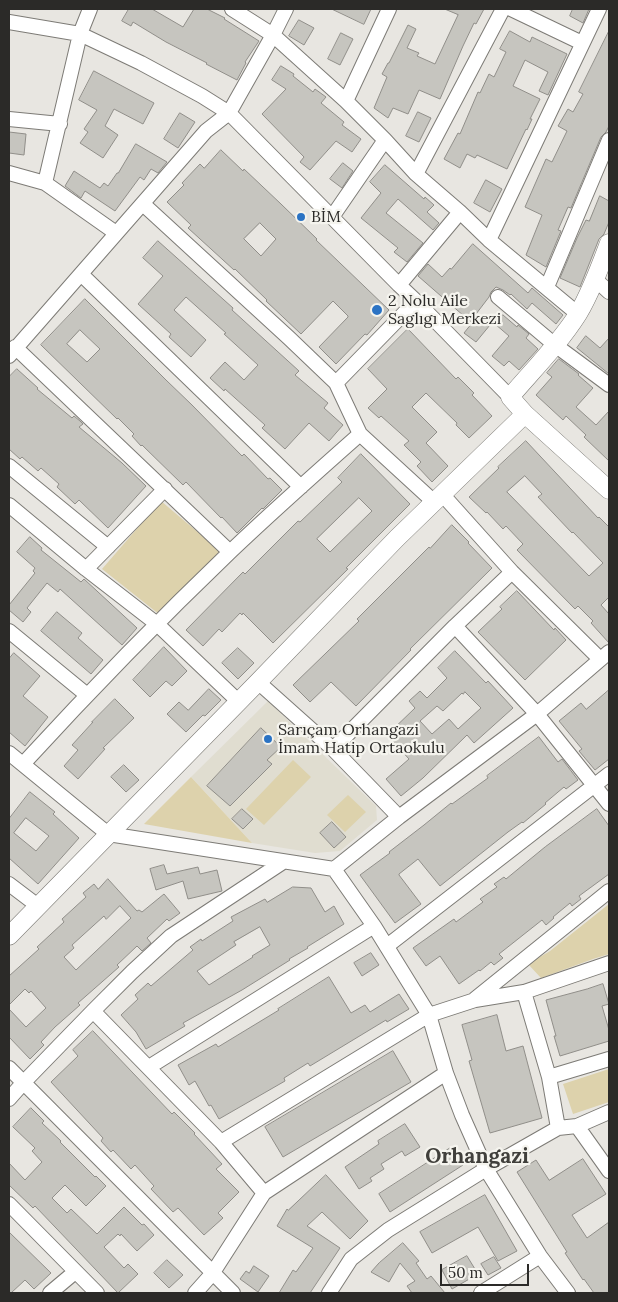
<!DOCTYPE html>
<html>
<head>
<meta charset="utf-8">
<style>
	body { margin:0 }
	#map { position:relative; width:618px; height:1302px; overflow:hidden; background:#e8e6e1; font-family:Lora,serif }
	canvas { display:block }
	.frame { position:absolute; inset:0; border:10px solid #2b2a28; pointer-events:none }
	.scale { position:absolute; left:440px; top:1264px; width:89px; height:22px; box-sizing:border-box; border:2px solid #2b2a28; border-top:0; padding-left:6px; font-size:15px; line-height:18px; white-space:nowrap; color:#2b2a28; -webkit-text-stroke:4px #f5f4ee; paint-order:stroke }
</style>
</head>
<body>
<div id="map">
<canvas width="618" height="1302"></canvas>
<div class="frame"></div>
<div class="scale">50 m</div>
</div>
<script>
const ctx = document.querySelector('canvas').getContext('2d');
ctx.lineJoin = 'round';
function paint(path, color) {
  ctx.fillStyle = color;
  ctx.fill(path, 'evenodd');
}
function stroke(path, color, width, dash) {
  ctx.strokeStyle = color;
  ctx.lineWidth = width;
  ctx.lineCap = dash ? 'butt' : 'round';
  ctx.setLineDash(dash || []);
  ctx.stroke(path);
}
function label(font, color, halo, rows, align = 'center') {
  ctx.font = font + ' Lora,serif';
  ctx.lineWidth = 4.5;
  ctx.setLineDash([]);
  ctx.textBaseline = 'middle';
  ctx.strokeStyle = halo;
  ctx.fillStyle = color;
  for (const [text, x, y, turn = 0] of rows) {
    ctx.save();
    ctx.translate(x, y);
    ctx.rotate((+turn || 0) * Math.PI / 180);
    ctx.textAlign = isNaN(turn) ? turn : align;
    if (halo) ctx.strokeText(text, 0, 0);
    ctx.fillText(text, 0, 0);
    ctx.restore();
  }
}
const built = new Path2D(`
	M268,701L376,806L377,820L340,851L315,853L252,843L191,777Z`);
const green = new Path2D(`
	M161,501L220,551L160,615L102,569Z
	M293,760L311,777L264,825L246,809Z
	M191,777L252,843L144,824Z
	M348,795L366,812L345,832L327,815Z
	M609,904V954L593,959L541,978L528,964L550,951Z
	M609,1069V1102L573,1114L563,1084Z`);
const building = new Path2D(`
	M129,9H152L183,27L194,9H207L225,18L224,19L259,41L245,62L246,63L237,80L206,64L207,63L166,42L133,22L131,26L122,21Z
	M332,9H371L364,24Z
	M445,9H484L476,24L474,23L463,46L440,99L419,90L408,114L393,108L388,118L374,108L387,77L382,74L388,63H389L408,25L416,29L407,48L419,53L417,56L435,64L458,15Z
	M573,9H589L583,23L570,16Z
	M299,20L314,28L304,45L289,36Z
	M510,31L530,42L532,37L567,54L548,95L539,91L548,72L525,60L513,86L540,99L530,119H532L527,130L526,129L507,169L477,155L475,158L467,154L460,168L444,159L458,133L460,134L478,92L480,93L489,74L494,77L506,52L500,49Z
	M609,31V126L606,132L601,137L571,208L568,207L558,230L561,231L546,267L526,255L542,215L525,207L546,159L552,162L567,131L558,126L568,109L573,112L583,94L579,92Z
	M341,33L353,39L340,65L328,59Z
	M281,66L294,74L293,76L313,92L315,89L326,97L321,103L344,122L342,125L361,139L352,152L336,141L310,170L300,162L304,157L262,114L286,89L272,80Z
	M94,71L154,103L143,124L114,109L105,126L118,135L103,158L80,143L88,132L84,129L97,110L79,100Z
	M418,112L431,118L419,142L406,136Z
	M180,113L195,122L178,148L164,139Z
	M9,132L26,134L24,155L9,153Z
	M136,144L167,162L158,173L151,169L144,180L140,177L115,211L85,191L81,198L65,186L74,171L100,188L104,183L108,186L117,173H118Z
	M221,150L243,171L244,169L281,204L317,239L316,240L389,310L367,335L365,334L336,364L319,347L348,317V316L333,301L301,334L266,301L267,300L235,269L234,270L188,228L191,225L167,202L184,185L182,183L200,164L204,168ZM260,223L276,239L261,256L244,239Z
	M343,163L353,171L342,188L330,179Z
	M385,165L424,199L425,197L434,205L427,212L439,223L433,230L398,199L386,213L423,243L407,262L394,252L398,248L361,218L381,193L370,182Z
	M486,180L502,189L490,212L474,203Z
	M600,196L609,201V222L604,234L599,239L580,287L560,278L577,238L586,220L589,221Z
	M158,241L233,308L232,310L299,371L295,375L328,403L324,408L343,425L329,441L309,423L285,449L262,428L265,425L225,389L224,391L210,378L225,362L244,380L258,365L224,334L226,333L186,297L174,310L206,340L191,357L169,337L171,334L138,304L163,276L143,258Z
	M473,244L528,293L532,288L563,315L556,324L532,303L527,309L511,294L510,295L503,290L496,287L491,292L489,297L476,314L490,325L476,342L464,333L472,323L418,276L428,264L442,277L450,268L451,269Z
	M85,299L166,380L192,405L242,456L244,454L268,479L270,478L282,490L263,509L262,508L237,533L222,517L221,518L186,482L183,485L142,445L141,446L132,436L134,434L118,418L117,419L41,345ZM80,330L100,349L87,362L67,344Z
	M503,315L517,327L518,325L529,334L526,338L538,349L519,370L509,361L504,366L492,356L509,336L495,324Z
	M408,329L456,379L458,377L474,393L472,395L492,416L469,438L456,425L457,423L426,393L412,407L437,432L426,443L448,466L432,482L417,466L421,462L404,445L409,441L381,416L379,418L368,408L387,389L368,369Z
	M586,336L600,348L609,338V374L577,348Z
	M559,359L579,374L578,375L593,388L576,407L596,425L609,411V461L584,437L586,435L566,416L563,420L536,395L552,377L547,373Z
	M17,369L38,388L37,389L72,418L74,416L80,421L83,424L79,427L122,463L146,486L108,528L79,500L75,504L57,487L59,484L41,468L38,471L22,457L20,459L9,449V377Z
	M526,441L598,518L599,517L609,527V597L601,605L609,614V643L591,623L593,621L578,606L575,609L517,550L523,544L506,526L503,529L487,512L486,513L469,497L499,468L498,467ZM525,476L542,494L538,497L572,533L573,532L603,563L589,576L507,492Z
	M361,454L410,504L346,568L348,569L273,643L243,613L242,615L240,613L222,632L219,629L203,646L186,630L243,572L245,574L298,521L300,522L342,482L338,478ZM359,498L372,511L330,552L317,539Z
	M452,525L469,542L468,543L492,568L410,649L411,650L356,706L331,682L310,702L293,685L359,621L357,619L429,547L430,548Z
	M30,537L42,548L41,550L81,582L84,579L137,628L122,645L60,589L58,592L47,583L27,608L31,612L23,622L9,610V605L35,573L33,571L35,568L17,552Z
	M517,591L554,630L555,628L566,640L525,680L478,632L502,609L500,607Z
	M57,612L82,633L78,638L103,660L91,674L41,631Z
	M164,647L187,671L172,686L166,681L150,697L133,680Z
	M238,648L254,663L238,679L222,663Z
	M455,651L486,683L488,681L513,708L474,743L467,735L423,778L401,796L386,779L409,759L387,735L415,708L409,701L420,691L427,698L447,678L438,668ZM465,692L481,708L458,729L449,719L432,734L420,721L437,706L443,711L462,693L463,694Z
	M14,653L40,676L23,696L48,717L25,746L9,732V659Z
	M209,689L221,700L205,716L203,715L186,732L167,714L179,702L188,710Z
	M609,690V759L595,770L579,751L582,749L559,721L581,703L586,709Z
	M115,699L134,718L103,748L105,749L78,779L64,766L78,750L72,745L93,722H92Z
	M261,728L281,747L267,760L272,764L230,806L207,786Z
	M539,737L558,762L562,759L578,780L566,789L564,787L545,803L546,804L523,823L522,822L508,832L440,886L418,859L399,874V875L421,904L395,923L360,875L390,853L389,852L424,825L451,803L452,804L488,778L487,776Z
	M124,765L139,780L126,792L111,777Z
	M30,792L55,812L53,814L79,838L38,884L9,858V819ZM26,818L49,836L36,851L14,833Z
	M242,809L253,819L243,829L232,819Z
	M597,809L609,826V874L579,896L581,899L572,906L570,903L553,917L554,918L546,925L542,920L499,954L503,958L494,965L491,962L480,971L479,970L459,984L440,956L426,966L413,948L454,919L456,922L483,902L480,899L497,887L494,884L504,877L506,879L545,847Z
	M332,822L346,837L334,848L320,833Z
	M164,865L167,874L198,867L200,874L217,870L222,891L188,899L183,881L156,890L150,869Z
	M108,879L137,911L139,910L142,912L164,894L180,913L169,921L167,919L147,938L151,943L142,951L137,946L117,965L119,967L78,1003L80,1005L55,1027L41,1042L44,1045L30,1059L9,1037V1009L26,1027L46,1008L31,991L29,993L25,989L9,1005V976L39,949L37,947L64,922L62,919L86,897L83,893L94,884L98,889ZM120,906L131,918L76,970L64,957L74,948L72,945L104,916L106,919Z
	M293,887L311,888L325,912L334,906L344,924L307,947L308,948L289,959L290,960L242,990L183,1023L185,1026L146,1049L136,1032L121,1015L138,999L135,995L148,983L151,986L193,950L190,947L201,939L202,941L233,921L231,917L265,899L267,902ZM260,927L270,945L252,956L253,957L209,985L197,971L236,945L234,942Z
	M371,953L379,965L362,976L354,963Z
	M329,977L351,1013L365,1005L370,1012L399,994L409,1009L387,1022L386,1020L310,1066L308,1063L284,1078L285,1081L219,1119L211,1105L209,1106L195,1081L189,1085L178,1065L216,1044L218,1047L279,1010L278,1009Z
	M603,984L609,1004L602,1006L609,1030V1041L560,1056L554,1036H556L546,1000L587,989Z
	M497,1015L506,1051L523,1046L542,1118L490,1133L469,1061L472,1060L462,1025Z
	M93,1031L172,1114L174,1112L195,1133L194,1134L222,1164L216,1169L239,1192L218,1213L223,1218L204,1235L178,1208L173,1212L151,1189L154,1186L135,1165L131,1169L113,1150L111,1152L101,1141L103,1138L51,1082L78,1056L73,1050Z
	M393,1051L411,1082L283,1157L265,1127Z
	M31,1108L44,1121L42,1123L61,1141L60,1142L95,1177L96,1176L106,1186L86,1206L65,1185L52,1198L67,1213L71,1209L97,1234L124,1207L142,1225L144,1224L154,1235L137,1251L121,1234L120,1236L118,1234L104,1247L124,1268L128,1264L138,1274L118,1293L35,1206L33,1208L9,1185V1163L25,1180L42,1162L32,1151L35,1148L13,1127Z
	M405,1124L420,1147L405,1156L402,1151L381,1164L384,1169L370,1178L372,1181L359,1189L345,1167L379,1144L378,1141Z
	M452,1147L463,1165L390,1212L379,1194Z
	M583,1159L606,1194L572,1215L587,1238L609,1222V1293H594L584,1279L583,1280L565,1253L567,1252L517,1172L536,1160L549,1180Z
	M326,1175L368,1221L350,1239L322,1212L307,1226L340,1248L310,1293H279L293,1270L296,1272L313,1248L277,1226L287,1209L288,1210Z
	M485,1195L517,1251L498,1261L478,1227L432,1253L420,1232Z
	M9,1232L51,1273L34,1289L25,1280L11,1293H9Z
	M403,1243L419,1261L416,1263L427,1279L431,1276L445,1293H412L407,1286L415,1281L400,1263L389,1282L371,1272L379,1263Z
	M467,1256L478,1274L452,1289L442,1270Z
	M494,1257L501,1268L488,1275L481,1264Z
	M167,1260L183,1275L169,1288L154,1273Z
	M254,1266L269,1276L258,1292L240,1279L246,1271L249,1273Z`);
const minor = new Path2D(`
	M232,9L273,35L346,101L385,140L416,174L460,212L489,240L578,314
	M511,9L582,43
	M9,22L80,34L141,63L202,96L229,113L399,285L416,301L510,397
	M346,101L389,9
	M9,119L60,124
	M9,173L45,183L116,233
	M416,174L503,9
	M45,183L80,34L90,9
	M143,204L289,338L336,383L360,434L433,501
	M332,217L385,140
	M489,240L599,9
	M81,274L301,487
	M595,279L609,292
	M399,285L460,212
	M547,287L609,140
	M498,297L555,345L609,385
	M15,347L230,552
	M9,356L206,131L229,113L273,35L286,9
	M336,383L416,301
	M9,466L108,547
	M442,494L512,572L600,659
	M9,505L86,569L157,624L239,702
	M86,569L165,489
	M455,626L537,714L609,804
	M9,631L87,695
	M258,682L333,749L399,817
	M333,749L455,626L512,572
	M9,753L108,834L334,869L374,926L429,1015L446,1073L462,1115L486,1169L540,1256L568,1293
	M23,764C90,691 159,620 231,551C273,511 317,472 360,434
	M334,869L399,817L537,714L609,652
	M9,884L38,906
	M387,946L609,774
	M524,992L549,1077L558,1128
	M475,999L609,891
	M93,1011L221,1142L264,1193
	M149,1067L374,926
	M9,1068L233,1293
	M549,1077L609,1059
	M9,1099L24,1082L93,1011L132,972L171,936L283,862
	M577,1126L609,1171
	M221,1142L429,1015L475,1000L524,992L609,963
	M9,1204L97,1293
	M50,1293L75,1272
	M195,1293L212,1274L264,1193L446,1073
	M329,1293L351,1259L388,1230L486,1169L558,1128L577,1126L609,1112
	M481,1293L540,1256`);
const major = new Path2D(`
	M609,243C600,267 591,292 578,314C559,344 533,370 510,397L525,414L609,490
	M9,936L258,682L397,538L525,414`);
const markers = [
	[301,217,5,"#2b73c4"],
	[377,310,6,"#2b73c4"],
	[268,739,5,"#2b73c4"]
];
const poiNames = [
	["BİM",311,217],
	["2 Nolu Aile",388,301],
	["Saglıgı Merkezi",388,319],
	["Sarıçam Orhangazi",278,730],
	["İmam Hatip Ortaokulu",278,748]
];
const districtNames = [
	["Orhangazi",477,1157]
];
paint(built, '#e0ddd0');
paint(green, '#ddd2ac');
paint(building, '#c6c5bf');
stroke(building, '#908e89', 1);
stroke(minor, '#7d7b76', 16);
stroke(major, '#7d7b76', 19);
stroke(minor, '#fff', 14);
stroke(major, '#fff', 18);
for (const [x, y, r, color] of markers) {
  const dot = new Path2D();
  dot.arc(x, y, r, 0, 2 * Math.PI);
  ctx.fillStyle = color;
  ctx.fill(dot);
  stroke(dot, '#f5f4ee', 2);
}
label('16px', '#2b2a28', '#f5f4ee', poiNames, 'left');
label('bold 21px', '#41403c', '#f5f4ee', districtNames);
</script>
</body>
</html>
